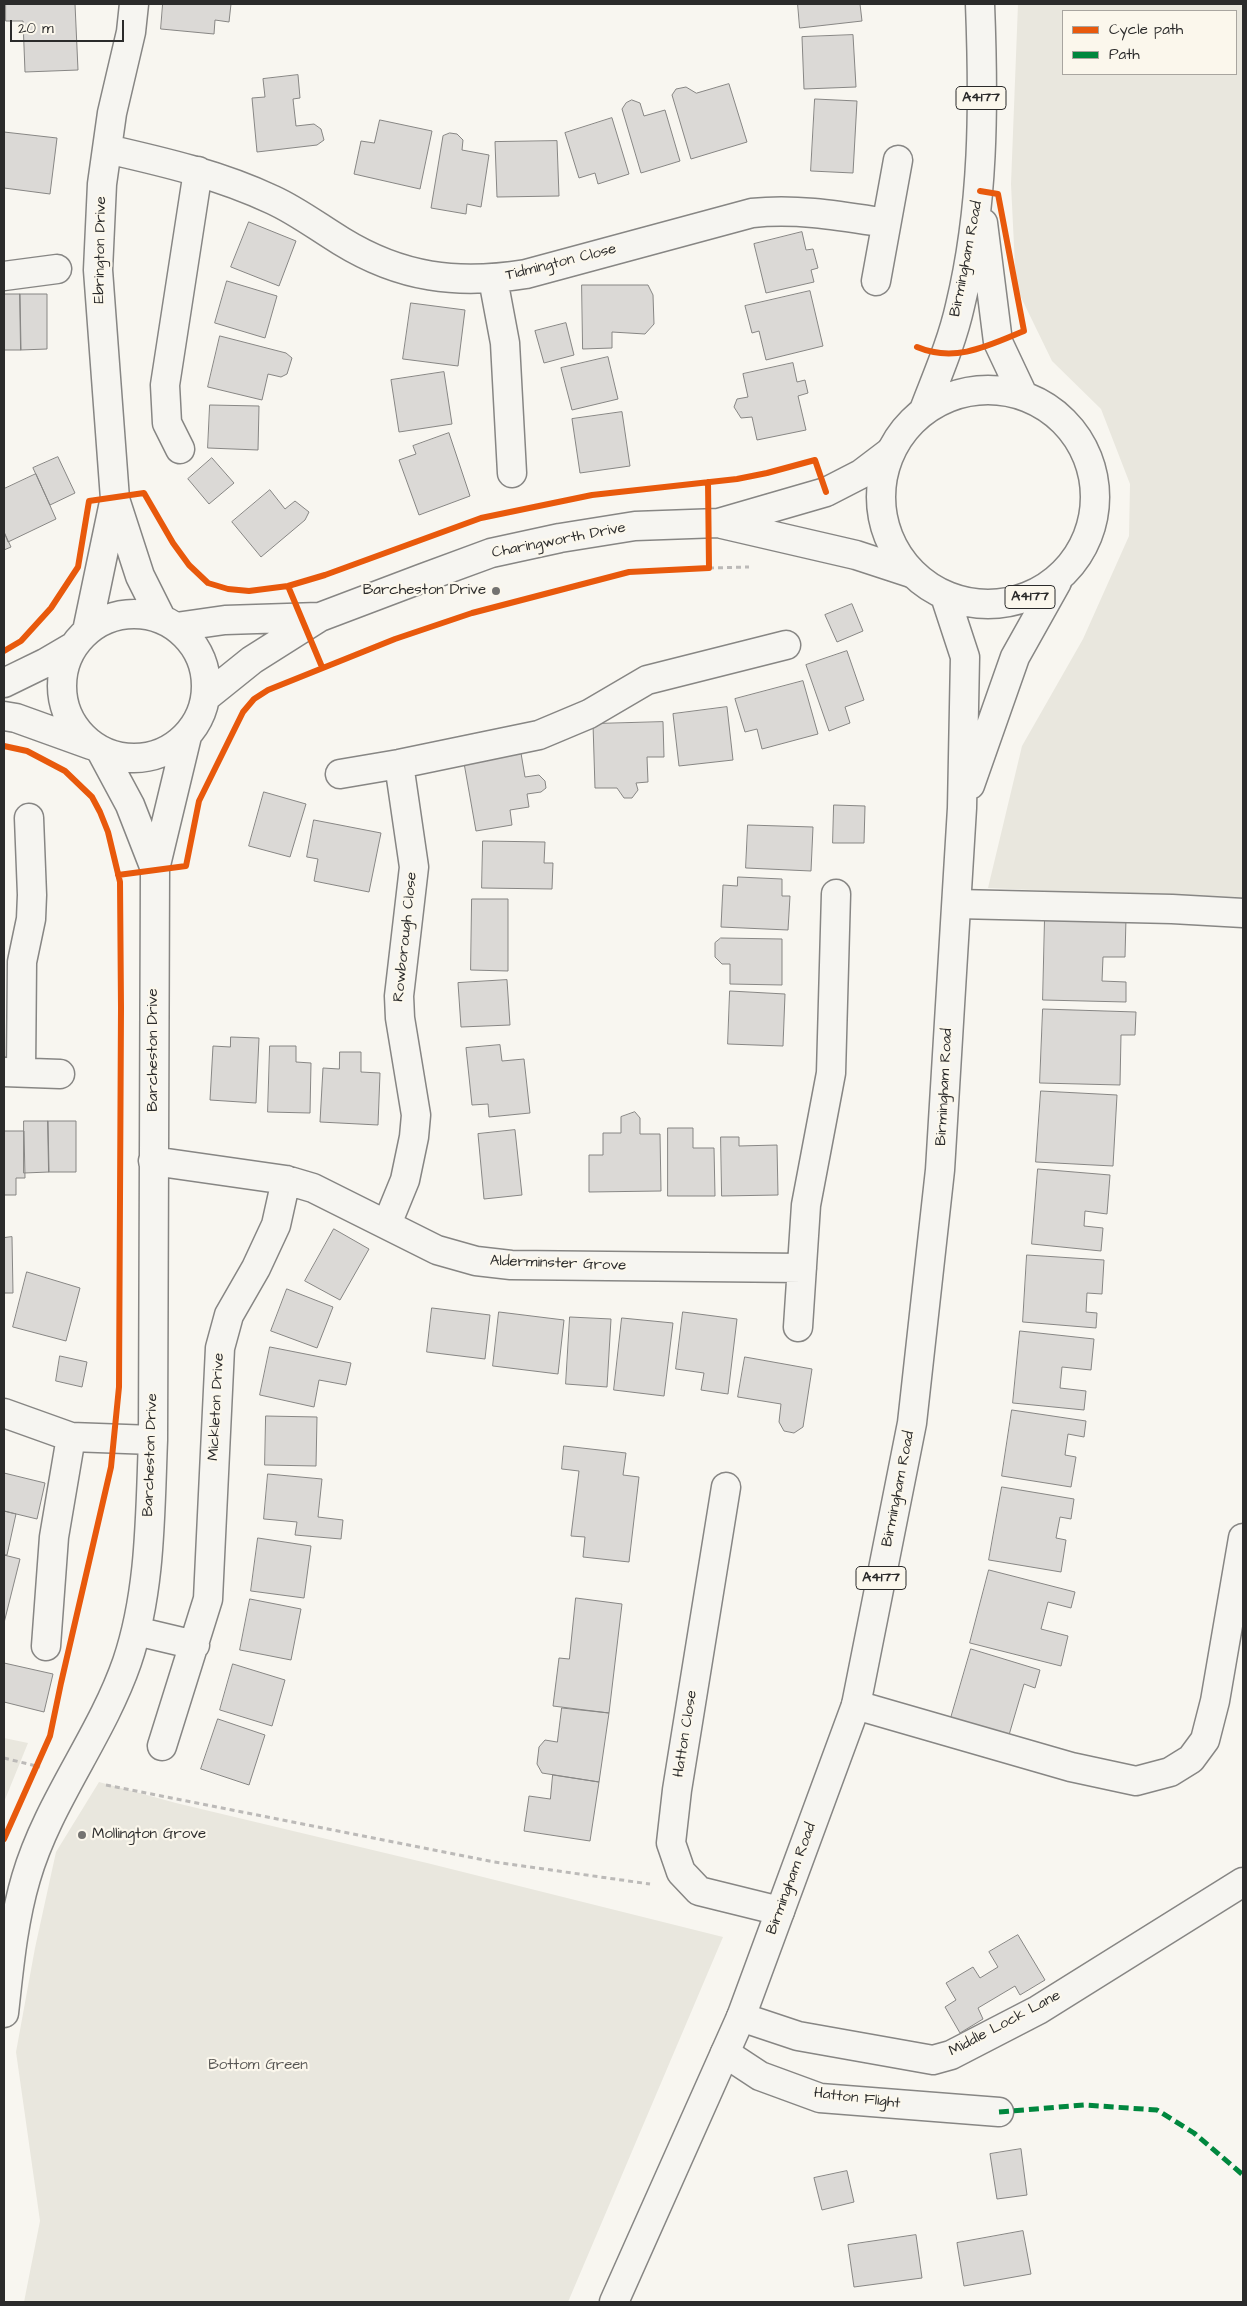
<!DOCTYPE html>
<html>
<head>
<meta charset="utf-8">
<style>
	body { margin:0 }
	#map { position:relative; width:1247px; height:2306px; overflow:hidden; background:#f8f6f0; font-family:"Architects Daughter",sans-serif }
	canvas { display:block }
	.frame { position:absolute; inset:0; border:5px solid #2b2b2b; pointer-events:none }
	.legend { position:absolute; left:1062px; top:10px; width:175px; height:65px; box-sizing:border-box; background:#fbf7ec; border:1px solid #a8a59f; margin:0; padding:6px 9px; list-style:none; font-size:15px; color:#2b2b2b }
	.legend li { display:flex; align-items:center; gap:10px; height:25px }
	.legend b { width:25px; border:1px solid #a8a59f }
	.scale { position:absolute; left:10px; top:20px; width:114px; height:22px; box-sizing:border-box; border:2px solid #2b2b2b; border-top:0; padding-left:6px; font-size:15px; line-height:18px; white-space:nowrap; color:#2b2b2b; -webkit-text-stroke:4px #fbf7ec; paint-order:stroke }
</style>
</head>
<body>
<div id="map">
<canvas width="1247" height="2306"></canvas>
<div class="frame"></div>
<ul class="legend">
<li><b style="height:6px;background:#e8590c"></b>Cycle path</li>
<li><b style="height:6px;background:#00873e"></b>Path</li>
</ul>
<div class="scale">20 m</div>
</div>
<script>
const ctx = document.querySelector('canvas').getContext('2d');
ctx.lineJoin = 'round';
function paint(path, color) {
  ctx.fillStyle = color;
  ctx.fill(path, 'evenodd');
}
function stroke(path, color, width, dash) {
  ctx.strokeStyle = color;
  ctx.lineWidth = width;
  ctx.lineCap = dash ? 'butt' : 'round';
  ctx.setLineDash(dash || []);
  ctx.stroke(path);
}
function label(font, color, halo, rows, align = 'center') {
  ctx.font = font + ' "Architects Daughter",sans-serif';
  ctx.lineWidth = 4.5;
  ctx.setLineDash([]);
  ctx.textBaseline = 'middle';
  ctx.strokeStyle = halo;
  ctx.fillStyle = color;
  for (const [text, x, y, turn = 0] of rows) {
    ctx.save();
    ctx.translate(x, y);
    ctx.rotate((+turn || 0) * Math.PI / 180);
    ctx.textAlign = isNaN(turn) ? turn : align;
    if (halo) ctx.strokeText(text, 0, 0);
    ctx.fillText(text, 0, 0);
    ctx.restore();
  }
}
const green = new Path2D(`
	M1018,4H1243V900L988,888L1022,746L1083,639L1129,536L1130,484L1101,409L1052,361L1016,287L1011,184ZM1063,11H1236V74H1063Z
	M4,1738L28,1743L4,1802Z
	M99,1782L176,1803L427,1863L723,1937L568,2302H24L40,2221L16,2052L35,1948L56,1852Z`);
const building = new Path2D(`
	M6,4H75L78,70L25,72L23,21H6Z
	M163,4H231L229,22L215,20L214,34L161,29Z
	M798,4H860L862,21L800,28Z
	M853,35L856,87L804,89L802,37Z
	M298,75L300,98L293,99L296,126L314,124L321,129L324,140L317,145L257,152L252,98L265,97L263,79Z
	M729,84L747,142L691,159L672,95L676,89L686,87L696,93Z
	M815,99L857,101L853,173L811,171Z
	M632,100L640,103L644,116L665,110L680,161L641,173L622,109L626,103Z
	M612,118L629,174L598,184L595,173L579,178L565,133Z
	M380,120L432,131L420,189L354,174L361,141L374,143Z
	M4,132L57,138L50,194L4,188Z
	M450,133L457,134L463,140L462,150L489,155L481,207L467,204L466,214L431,208L443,136Z
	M557,141L559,196L497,197L495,142Z
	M249,222L296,241L279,286L231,267Z
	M802,232L806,250L813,249L818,268L811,270L814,282L766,293L754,244Z
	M227,281L277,296L265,338L215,323Z
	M582,285H648L653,295L654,324L645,334L612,332V348L583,349Z
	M810,291L823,346L766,360L759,331L752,333L745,306Z
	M4,294H20L21,350H4Z
	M20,294H47V349L21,350Z
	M411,303L465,310L458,366L403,359Z
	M566,323L574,355L544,363L535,331Z
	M220,336L286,353L292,358L287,374L281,377L268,374L262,400L208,387Z
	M608,357L618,399L572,410L561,368Z
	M793,363L797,382L805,380L808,393L798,396L806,430L757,440L752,417L741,418L734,407L737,399L748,397L743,374Z
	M444,372L452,424L399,432L391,380Z
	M210,405L259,406L258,450L208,448Z
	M622,412L630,466L580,473L572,419Z
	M449,433L470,496L419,515L399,460L416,454L413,446Z
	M58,457L75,493L50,505L33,468Z
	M212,458L234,483L209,504L188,479Z
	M36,474L56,519L8,542L4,532V489Z
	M270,490L285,509L295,501L309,512L305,520L261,557L232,522Z
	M4,532L11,547L4,550Z
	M852,604L863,631L837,642L825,615Z
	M847,651L864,700L845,707L850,723L829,731L806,665Z
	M803,681L818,734L762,749L757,729L745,732L735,699Z
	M727,707L733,760L679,766L673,714Z
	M663,722L664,757H647L648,782L636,783L638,790L632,798H624L617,788H595L593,724Z
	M521,753L525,777L539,775L545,781L546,788L541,792L527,794L529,807L510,810L512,825L476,831L464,763Z
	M264,792L306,804L290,857L249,846Z
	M834,805L865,806L864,843H833Z
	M314,820L381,833L369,892L314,881L318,859L307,857Z
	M748,825L813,827L811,871L746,868Z
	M483,841L545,842L544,863H553L552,889L482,888Z
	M738,877L782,879V896H790L788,930L721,927L723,885L737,886Z
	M472,899H508V971L471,970Z
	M1045,916L1126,918L1125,957H1103L1102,981L1126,982V1002L1043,1000Z
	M721,938L782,939V985L730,984V964H722L715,957V943Z
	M507,980L510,1025L461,1027L458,983Z
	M730,991L785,994L783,1046L728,1044Z
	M1043,1009L1136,1012L1135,1035H1121L1120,1085L1040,1083Z
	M231,1037L259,1038L256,1103L210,1100L213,1046L230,1047Z
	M500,1045L502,1061L524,1059L530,1113L489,1117L488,1104L472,1105L466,1048Z
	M270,1046H296V1062L311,1063L310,1113L268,1112Z
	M340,1052H361V1072L380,1073L378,1125L320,1122L323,1068L339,1069Z
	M1041,1091L1117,1095L1113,1166L1036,1162Z
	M635,1112L640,1118V1134H660L661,1191L589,1192V1155H603V1133H621V1117Z
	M24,1121H48L49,1172L24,1173Z
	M48,1121H76V1172H49Z
	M668,1128H693V1148H714L715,1196H668Z
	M515,1130L522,1195L484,1199L478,1134Z
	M4,1131H24L25,1178H16V1195H4Z
	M721,1137H739V1146L777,1145L778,1195L722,1196Z
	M1038,1169L1110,1175L1107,1214L1085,1211L1084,1226L1103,1228L1101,1251L1032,1244Z
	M334,1229L369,1249L340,1300L305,1281Z
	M12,1237L13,1293H4V1238Z
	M1027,1255L1104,1260L1102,1294L1087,1293L1086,1312L1097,1313L1096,1328L1023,1322Z
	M27,1272L80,1288L66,1341L13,1327Z
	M287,1289L333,1307L317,1348L271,1331Z
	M432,1308L490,1315L485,1359L427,1352Z
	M499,1312L564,1320L558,1374L493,1366Z
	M683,1312L737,1319L728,1394L701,1390L704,1373L676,1369Z
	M570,1317L611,1319L607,1387L566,1384Z
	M622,1318L673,1323L664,1396L614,1390Z
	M1020,1331L1094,1339L1091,1370L1062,1367L1060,1388L1086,1391L1084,1410L1013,1403Z
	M270,1347L351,1363L346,1385L319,1380L314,1407L260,1395Z
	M60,1356L87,1362L82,1387L56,1381Z
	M745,1357L812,1369L803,1427L794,1433L784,1431L779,1422L781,1404L738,1397Z
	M1012,1410L1086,1421L1084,1437L1068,1434L1065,1455L1076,1457L1071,1487L1002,1476Z
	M266,1416L317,1417L316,1466L265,1465Z
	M564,1446L626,1453L623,1475L639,1477L629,1562L583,1557L585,1537L571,1536L579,1471L562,1469Z
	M4,1473L45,1483L37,1519L4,1511Z
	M268,1474L322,1479L318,1517L343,1520L341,1539L295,1535L297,1522L264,1519Z
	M1002,1487L1074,1499L1071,1519L1060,1517L1056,1538L1066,1540L1061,1572L989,1560Z
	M4,1511L16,1514L7,1555H4Z
	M258,1538L311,1546L304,1598L251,1591Z
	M4,1555L20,1559L4,1623Z
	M989,1570L1075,1592L1071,1608L1048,1602L1041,1629L1068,1636L1061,1666L970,1643Z
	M576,1598L622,1604L609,1713L553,1706L559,1658L569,1659Z
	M250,1599L301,1609L291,1660L240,1650Z
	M971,1649L1040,1670L1035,1688L1024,1684L1009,1735L951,1718Z
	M4,1663L53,1674L44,1712L4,1702Z
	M233,1664L285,1680L272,1726L220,1710Z
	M562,1708L609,1713L599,1782L542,1773L537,1764L539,1747L545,1740L557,1742Z
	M218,1719L265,1735L249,1785L201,1769Z
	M553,1775L599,1782L590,1841L524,1831L529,1796L550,1799Z
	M1018,1935L1045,1980L1020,1995L1015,1986L978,2008L983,2019L960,2033L945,2007L956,2000L946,1983L973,1967L980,1978L998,1967L989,1952Z
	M1021,2149L1027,2195L997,2199L990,2154Z
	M847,2171L854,2202L822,2210L814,2178Z
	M1023,2231L1031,2274L964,2286L957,2243Z
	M916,2235L922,2278L854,2287L848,2245Z`);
const path = new Path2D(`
	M709,568L749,567
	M4,1758L40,1767
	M106,1785L494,1862L650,1884`);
const minor = new Path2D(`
	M134,4L131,32L112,113L102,184L98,270L115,499L140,576L161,618
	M107,149C164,162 220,175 273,200C297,211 318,227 341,241C401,278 457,285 526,274L752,213C797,208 841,216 886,223
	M4,276L57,269
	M493,279L505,343L512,473
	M876,281L898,160
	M180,449L167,423L165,385L198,171
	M722,524L856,555L911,573
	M62 686a72 72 0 1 1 144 0a72 72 0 1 1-144 0Z
	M176,627L225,620L319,617
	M87,631L114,502
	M4,683L45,663L74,646
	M206,697L252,660L320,617L423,578L491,553L560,538L635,526L719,523L826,492L861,474L890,452
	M4,716L16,718L91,745
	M101,751L130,805L155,869
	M340,774L399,764L539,735L589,714L647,680L786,645
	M957,904L1172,909L1243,913
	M4,1072L60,1074
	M21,1072L22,962L31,919L32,895L29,818
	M153,1161L286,1180L313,1188L437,1250L476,1261L511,1265L802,1268
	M387,1224L405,1180L414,1137L416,1115L400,1018L399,996L414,867L399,764
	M798,1327L806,1205L831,1073L836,894
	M4,1413L71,1437L153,1440
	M726,1487L677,1790L671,1843L681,1872L699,1891L780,1911
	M136,1631L195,1645
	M46,1646L54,1537L71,1437
	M856,1705L1071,1767L1136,1781L1170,1772L1191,1759L1205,1740L1215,1701L1243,1538
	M162,1746L208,1599L220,1348L229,1315L256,1268L276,1225L286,1180
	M4,2013C9,1968 13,1922 26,1878C48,1802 101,1737 127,1662C151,1591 150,1514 153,1440L155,869L187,736
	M741,2017L798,2036L933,2060L951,2055L1038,2010L1243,1882
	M725,2053L760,2076L820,2098L999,2112`);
const highway = new Path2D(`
	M983,223L998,342L1023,395
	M881 497a107 107 0 1 1 214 0a107 107 0 1 1-214 0Z
	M924,410C937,376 952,342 960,306C984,207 984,105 980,4
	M970,785L1015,657L1057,582
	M614,2302L741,2017L856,1705L912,1423L940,1170L962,808L965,657L945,596`);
const quiet = new Path2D(`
	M999,2112L1084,2105L1157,2110L1194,2133L1243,2175`);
const cycleway = new Path2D(`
	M917,347C955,363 988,346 1024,331L998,194L980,191
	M288,586L322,667
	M4,651L21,641L51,608L78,567L89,501L144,493L173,543L189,565L208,583L228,589L249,591L288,586L325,575L481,518L592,495L737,479L767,473L815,460L826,492
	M4,746L27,751L65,771L92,797L100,812L108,832L120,882L121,1008L119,1387L111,1467L61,1683L50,1736L4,1839
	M118,875L186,866L199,801L243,712L254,699L268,690L395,639L472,613L629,572L709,568L708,482`);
const markers = [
	[496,591,5,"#737270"],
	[82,1835,5,"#737270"]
];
const shields = [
	[981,98,50],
	[1030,597,50],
	[881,1578,50]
];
const shieldNames = [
	["A4177",981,98],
	["A4177",1030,597],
	["A4177",881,1578]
];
const streetNames = [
	["Ebrington Drive",101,250,-89],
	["Birmingham Road",967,259,-79],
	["Tidmington Close",561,263,-14],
	["Charingworth Drive",559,541,-11],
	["Rowborough Close",406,937,-84],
	["Barcheston Drive",154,1050,-90],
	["Birmingham Road",945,1087,-87],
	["Alderminster Grove",558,1264,2],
	["Mickleton Drive",217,1407,-87],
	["Barcheston Drive",151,1455,-88],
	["Birmingham Road",899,1489,-79],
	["Hatton Close",686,1734,-81],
	["Birmingham Road",792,1879,-70],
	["Middle Lock Lane",1005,2024,-28],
	["Hatton Flight",857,2099,7]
];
const poiNames = [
	["Barcheston Drive",486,591],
	["Mollington Grove",92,1835,"left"]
];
const parkNames = [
	["Bottom Green",258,2066]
];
paint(green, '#e9e7de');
paint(building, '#dbd9d6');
stroke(building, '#878684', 1);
stroke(minor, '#878684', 31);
stroke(highway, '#878684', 31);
stroke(path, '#bcbab8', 3, [5, 4]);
stroke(minor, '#f6f5f1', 28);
stroke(highway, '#f6f5f1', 28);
stroke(quiet, '#00873e', 5, [10, 5]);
stroke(cycleway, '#e8590c', 6);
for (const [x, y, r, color] of markers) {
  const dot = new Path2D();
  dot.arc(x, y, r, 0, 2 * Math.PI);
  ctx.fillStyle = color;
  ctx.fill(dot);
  stroke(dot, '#fbf7ec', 2);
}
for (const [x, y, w] of shields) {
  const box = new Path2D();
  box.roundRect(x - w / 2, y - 11.5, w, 23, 4);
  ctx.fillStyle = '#fbf7ec';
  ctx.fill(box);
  stroke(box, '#2b2b2b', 1);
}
label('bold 14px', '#2b2b2b', null, shieldNames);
label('15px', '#2b2b2b', '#fbf7ec', streetNames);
label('15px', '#2b2b2b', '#fbf7ec', poiNames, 'right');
label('15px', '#585754', '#fbf7ec', parkNames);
</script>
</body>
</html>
